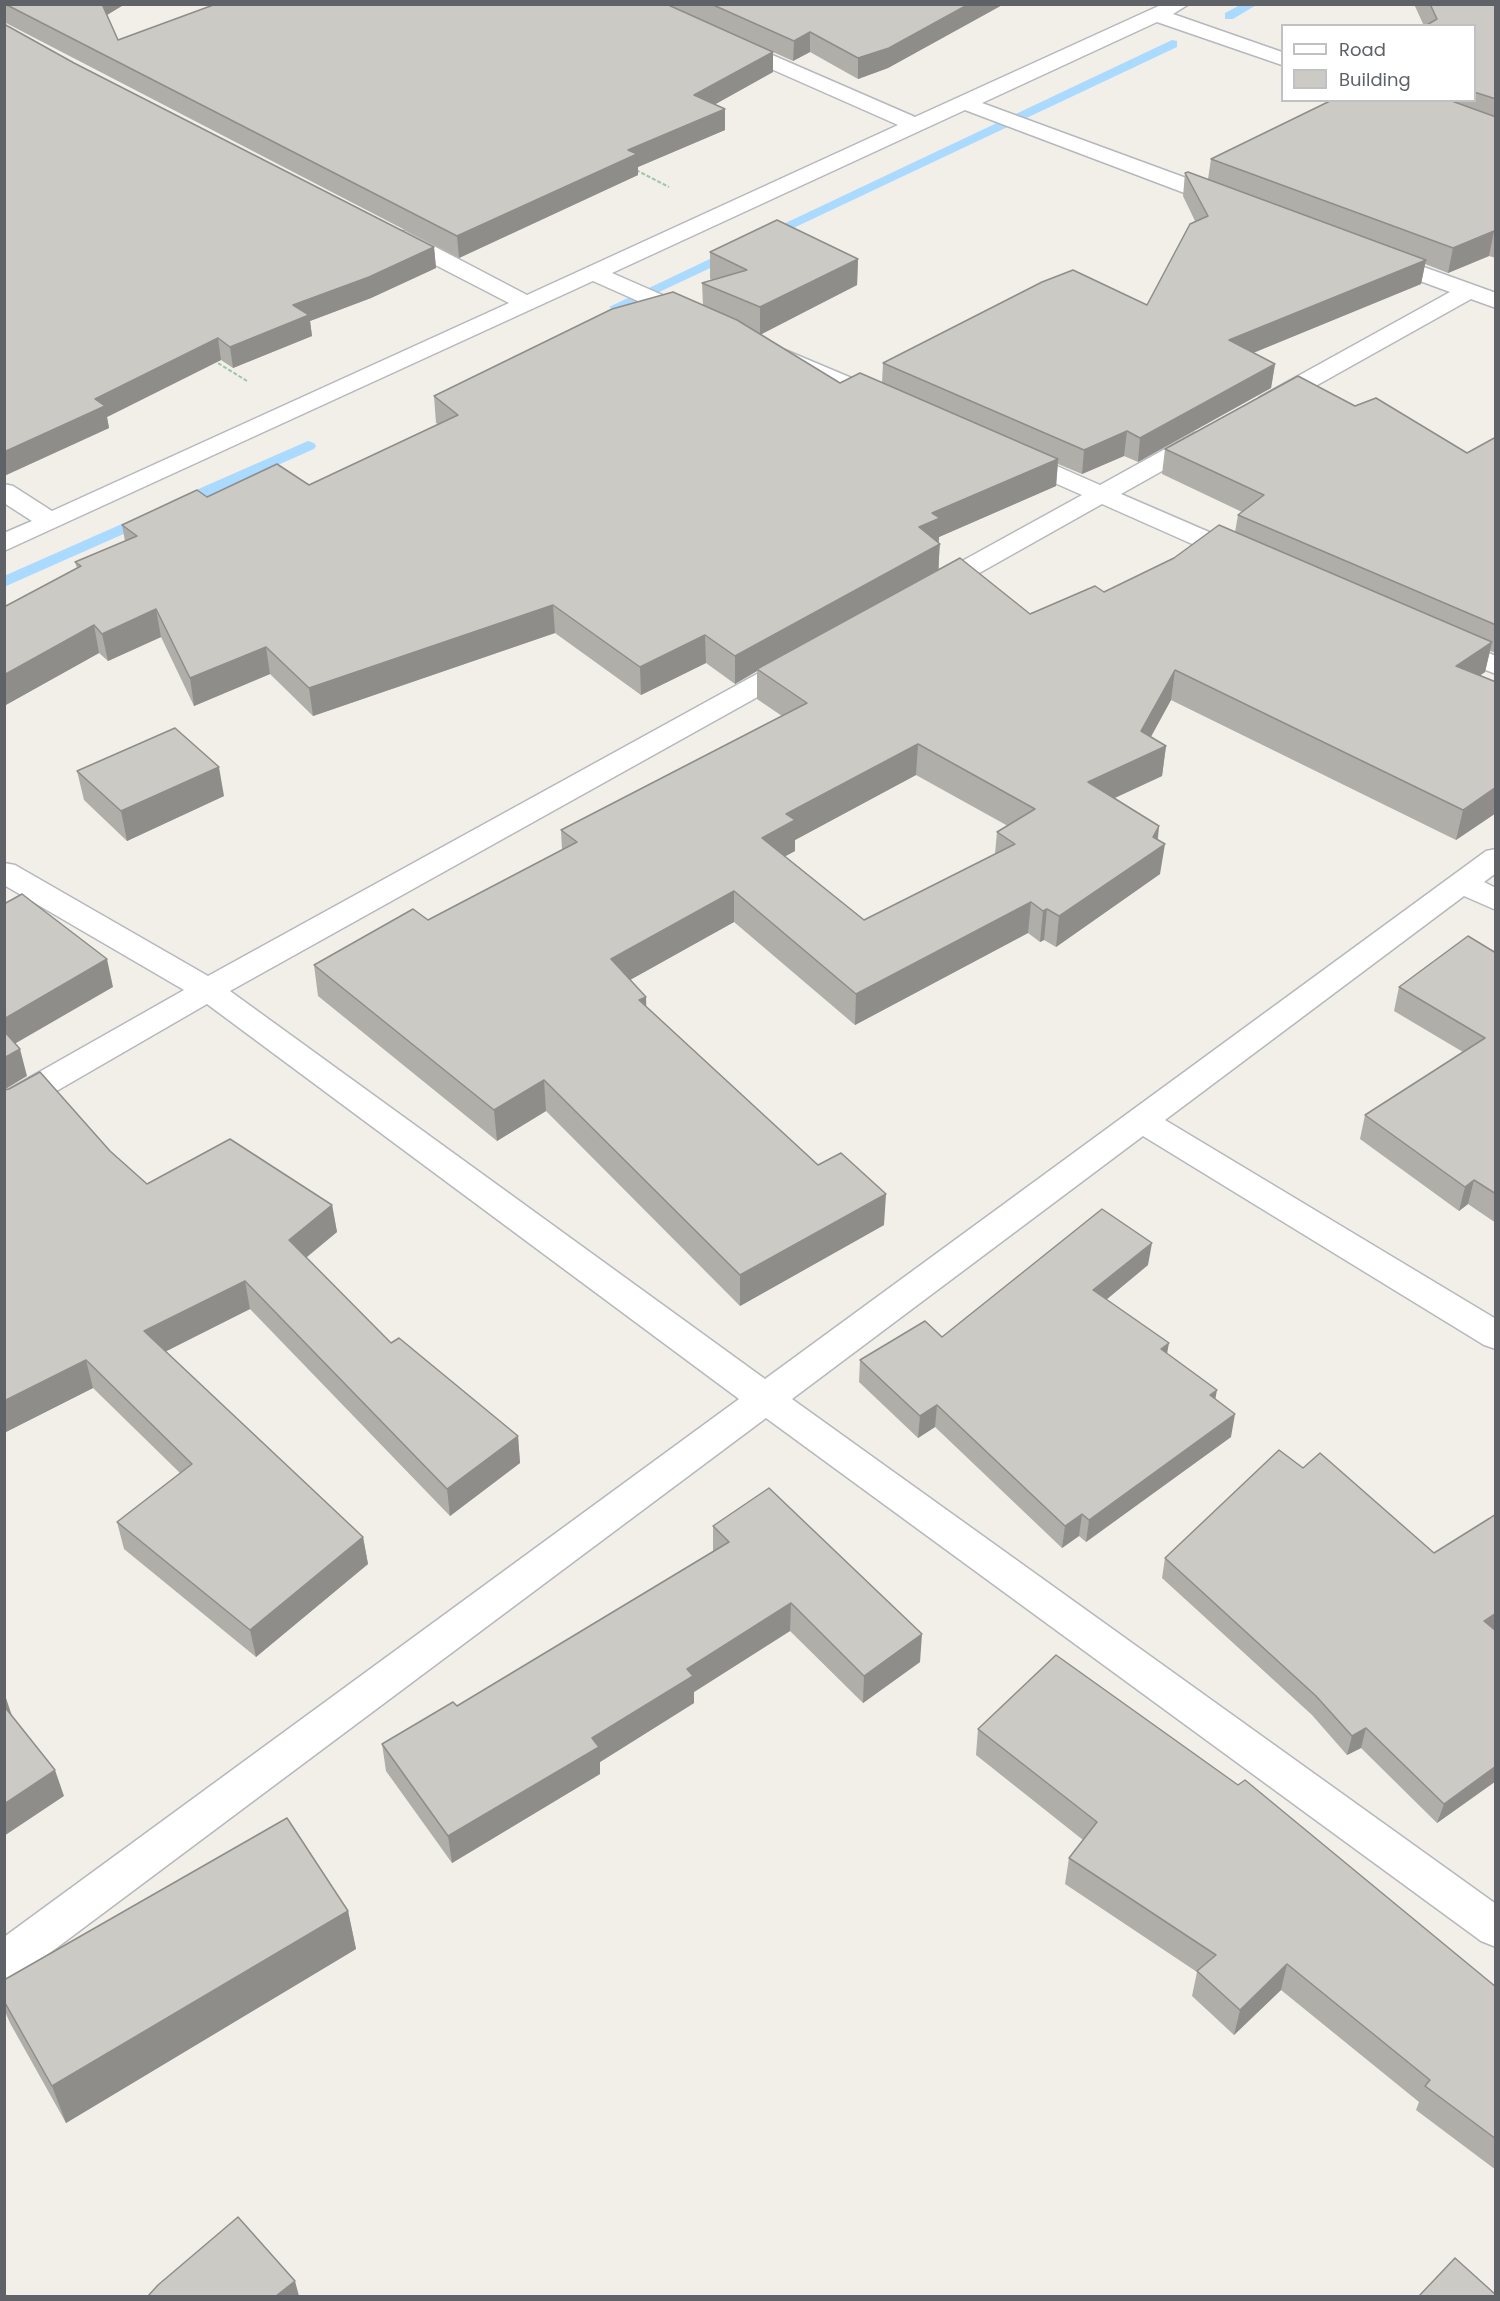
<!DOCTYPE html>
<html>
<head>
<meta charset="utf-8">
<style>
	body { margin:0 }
	#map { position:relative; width:1500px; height:2301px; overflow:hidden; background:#f1efe8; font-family:Poppins,sans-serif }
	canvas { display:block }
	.frame { position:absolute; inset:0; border:6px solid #5f6368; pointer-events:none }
	.legend { position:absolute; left:1281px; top:24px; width:195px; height:78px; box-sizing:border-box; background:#fff; border:2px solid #bfc1c3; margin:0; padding:8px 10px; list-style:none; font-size:18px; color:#5f6368 }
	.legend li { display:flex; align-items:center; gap:12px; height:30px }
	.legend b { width:30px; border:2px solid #bfc1c3 }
</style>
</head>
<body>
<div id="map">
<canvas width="1500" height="2301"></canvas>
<div class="frame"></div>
<ul class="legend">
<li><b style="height:8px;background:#fff"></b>Road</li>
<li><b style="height:16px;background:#cccac5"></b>Building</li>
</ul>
</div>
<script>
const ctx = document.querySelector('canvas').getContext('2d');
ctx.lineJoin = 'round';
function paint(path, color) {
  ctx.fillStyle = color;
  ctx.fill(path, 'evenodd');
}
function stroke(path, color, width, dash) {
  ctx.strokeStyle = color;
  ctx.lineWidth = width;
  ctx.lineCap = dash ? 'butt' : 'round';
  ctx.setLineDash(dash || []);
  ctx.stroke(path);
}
const stream = new Path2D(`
	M1242,4H1258L1233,19H1225V13Z
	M1172,40L1177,41V47L768,240L763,241L756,237Z
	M735,247L740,248V254L621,310L616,311L609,307Z
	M308,441L314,443L316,446L314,449L183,507H171L169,504L171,501Z
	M149,512L155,514L157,517L155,520L4,587V576Z`);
const path = new Path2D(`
	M636,170L669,187
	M213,360L247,381`);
const minor = new Path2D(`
	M1163,4H1189L1173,14L1282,52V65L1157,22L982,103L1235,196L1238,201L1235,206H1219L965,110L612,273L699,311L703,316L699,321H683L593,281L4,551V533L32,521L4,503V484L13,486L52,511L509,303L389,241L386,236L389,231H405L527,295L898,125L726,49L723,45L726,41H740L915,117Z
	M1382,252L1496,293V308L1471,299L1278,407L1269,409L1260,407L1257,402L1260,397L1450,292L1374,264L1371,259L1374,254Z
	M785,350L892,395L895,400L892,405L883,407L874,405L777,362L773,357L777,352Z
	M1203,431L1212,433L1215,438L1212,443L1121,494L1253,551L1257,557L1253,563L1244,565L1235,563L1102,504L942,594L933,596L924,594L920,588L924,582L1082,495L1007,462L1004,457L1007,452L1016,450L1025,452L1100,485L1194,433Z
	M1448,637L1496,656V674L1438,651L1434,645L1438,639Z
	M796,656L806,658L810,664L806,670L230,991L765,1379L1486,851L1496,849V873L1484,882L1496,888V910L1464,896L1165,1120L1496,1319V1349L1484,1345L1143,1136L792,1399L1496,1904V1947L1481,1941L766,1418L19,1976L4,1981V1937L739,1399L207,1004L15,1115L4,1118V1092L184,990L4,885V863L15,865L208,976L786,658Z`);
const wall = new Path2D(`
	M4,4H125L107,15L118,40L216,4H1004L888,68L858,79L810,52L793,61L773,52V72L714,105L725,130L638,167V175L459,258L4,22Z
	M1414,4H1496V258L1489,256L1448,273L1425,264L1421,284L1253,353L1275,364L1271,388L1138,462L1124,456L1082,474L1058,464L1056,486L939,537V569L1030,614L1104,592L1235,532L1238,515L1242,512L1162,474L1165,449L1355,406L1467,453L1496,437V653L1490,651L1485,672L1480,675L1496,682V813L1456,840L1171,700L1151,737L1166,746L1162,776L1115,798L1159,826L1158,840L1160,874L1056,947L1044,940L1040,942L1028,933L855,1025L734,922L630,980L646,997V1006L818,1165L884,1225L740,1306L546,1111L497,1141L318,996L314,965L428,920L562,850L561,830L782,716L757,699V671L735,684L706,663L641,695L555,633L313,716L270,674L194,706L161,637L108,661L99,653L4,706V607L77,568L75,562L125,541L122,525L207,497L309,485L438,424L436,423L434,396L703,305L702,283L712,280L710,279V252L858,259L857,285L760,334L840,383H882L883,363L1147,305L1195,221L1183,196L1185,173L1208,179L1211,159L1328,102L1325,101V100H1474V26H1424ZM916,775L1008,826L997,832L995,854L864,920L785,856L795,851V840Z
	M74,63L434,247L436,268L371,298L310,321L312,336L233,368L221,360L107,417L109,428L4,476Z
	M77,771L224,796L127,841L84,800Z
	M1496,953V1223L1468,1204L1459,1211L1360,1139L1365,1115L1463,1052L1394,1011L1399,987Z
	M4,1090L110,1151L147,1184L332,1205L337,1232L306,1258L391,1343L518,1436L520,1463L450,1516L250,1309L165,1351L363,1537L368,1564L256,1657L124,1549L117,1522L180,1473L93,1388L4,1433Z
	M1148,1265L1106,1300L1167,1353L1215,1400L1231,1437L1086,1542L1079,1536L1062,1548L935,1427L918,1438L859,1382L860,1360L942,1337Z
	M1496,1514V1629L1494,1630L1496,1631V1781L1437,1823L1361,1748L1347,1755L1312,1715L1162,1578L1165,1558L1434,1553L1490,1518Z
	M713,1526L920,1662L863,1703L790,1631L694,1692V1703L600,1762V1774L452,1863L386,1771L382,1744L457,1706L713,1551Z
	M978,1729L1496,1987V2170L1416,2110L1419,2102L1281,1990L1234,2035L1192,1996L1197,1972L1065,1884L1069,1858L1083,1840L976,1755Z
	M348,1911L356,1949L66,2123L10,2023L4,2009V1980Z`);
const shadedWall = new Path2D(`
	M100,4H125L102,18Z
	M969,4H1004L888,68L858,79V58Z
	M810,32V52L793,61L794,41Z
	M773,52V72L694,116V95Z
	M725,109V130L638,167V175L459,258L457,236L628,150Z
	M1494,231L1489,256L1448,273L1453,248Z
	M434,247L436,268L371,298L310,321L312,336L233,368L230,347L293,305Z
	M858,259L857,285L760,335V307Z
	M1426,260L1421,284L1226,364L1229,340Z
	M218,338L221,360L107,417L109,428L4,476V452L95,399Z
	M1275,364L1271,388L1138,462L1140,438Z
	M1127,431L1124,456L1082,474L1084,450Z
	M1058,459L1056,486L939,537L938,545L940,544L938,571L757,669V671L735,684V656L919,527L932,513Z
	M553,605L555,633L313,716L309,688Z
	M156,609L161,637L108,661L102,634Z
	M94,625L99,653L4,706V675Z
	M705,635L706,663L641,695L640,667Z
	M1492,642L1485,672L1450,696L1456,666Z
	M266,647L270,674L194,706L190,678Z
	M1175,670L1171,700L1139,758L1166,746L1162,776L1084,812L1088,782L1141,731Z
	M918,744L916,775L795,840V851L762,869V838L786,814Z
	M219,767L224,796L127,841L121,811Z
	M1496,787V813L1456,840L1463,810Z
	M1159,826L1156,849L1165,844L1160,874L1056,947L1059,916L1153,837Z
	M734,891V922L612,990L611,959Z
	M1031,902L1028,933L855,1025L856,994Z
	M1047,909L1044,940L1040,942L1043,911Z
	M107,959L113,987L4,1050V1019Z
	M646,997L647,1028L639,1000Z
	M20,1049L27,1076L4,1090V1058Z
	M544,1080L546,1111L497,1141L494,1110Z
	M1474,1180L1468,1204L1459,1211L1465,1187Z
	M886,1194L884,1225L740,1306V1275Z
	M332,1205L337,1232L293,1268L289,1240Z
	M1152,1243L1148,1265L1090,1313L1093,1290Z
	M245,1281L250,1309L151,1359L144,1331Z
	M1169,1343L1165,1365L1161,1349Z
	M86,1360L93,1388L4,1433V1401Z
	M1217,1390L1213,1412L1210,1395Z
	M937,1405L935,1427L918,1438L920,1416Z
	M1235,1414L1231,1437L1086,1542L1089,1520Z
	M518,1436L520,1463L450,1516L447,1489Z
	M1082,1514L1079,1536L1062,1548L1065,1526Z
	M363,1537L368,1564L256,1657L250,1630Z
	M791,1603L790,1631L694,1692V1703L600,1762V1774L452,1863L448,1836L592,1738L687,1669Z
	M1496,1613V1629L1478,1641L1484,1621Z
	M922,1634L920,1662L863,1703L864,1676Z
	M4,1695H5L14,1722L4,1717Z
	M1366,1728L1361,1748L1347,1755L1352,1736Z
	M1496,1766V1781L1437,1823L1444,1804Z
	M55,1770L64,1796L4,1836V1804Z
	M348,1911L356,1949L66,2123L52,2086Z
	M1287,1964L1281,1990L1234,2035L1240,2010Z
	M295,2281L299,2296H276Z`);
const building = new Path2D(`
	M5,4H102L118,40L216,4H666L773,52L694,95L725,109L628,150L637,154L457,236Z
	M711,4H969L889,48L858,58L810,32L794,41Z
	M1430,4H1496V99L1474,92V26H1425L1437,19Z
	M4,24L74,63L434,247L369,277L293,305L309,315L230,347L218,338L95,399L105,406L4,452Z
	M1332,100H1449L1496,117V231H1494L1453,248L1211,159Z
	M1188,172L1426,260L1229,340L1275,364L1140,438L1127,431L1084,450L883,363L1042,282L1073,270L1147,305L1190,224L1208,216L1185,173Z
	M777,220L858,259L760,307L702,283L747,270L710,252Z
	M673,292L737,320L840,383L860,373L1058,459L932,513L940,518L919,527L940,544L735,656L705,635L640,667L553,605L309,688L266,647L190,678L156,609L102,634L94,625L4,675V607L81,566L75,562L137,536L122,525L197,490L207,497L277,464L309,485L458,415L434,396L612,309Z
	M1298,376L1355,406L1376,398L1467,453L1496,437V625L1238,515L1264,495L1165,449Z
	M1219,525L1492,642L1456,666L1496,682V787L1463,810L1175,670L1141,731L1166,746L1088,782L1159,826L1153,837L1165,844L1059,916L1047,909L1043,911L1031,902L856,994L734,891L611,959L646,997L639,1000L818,1165L841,1153L886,1194L740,1275L544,1080L494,1110L314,965L413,909L428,920L577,842L561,830L807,703L757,669L960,558L1030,614L1095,586L1104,592L1174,558ZM918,744L1035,809L997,832L1015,844L864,920L762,838L795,820L786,814Z
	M175,728L219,767L121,811L77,771Z
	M22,894L107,959L4,1019V904Z
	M1468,936L1496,953V1194L1474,1180L1465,1187L1365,1115L1485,1038L1399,987Z
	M4,1031L20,1049L4,1058Z
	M40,1072L110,1151L147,1184L230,1139L332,1205L289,1240L391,1343L399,1338L518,1436L447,1489L245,1281L144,1331L363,1537L250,1630L117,1522L192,1464L86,1360L4,1401V1090L9,1089Z
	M1102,1209L1152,1243L1093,1290L1169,1343L1161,1349L1217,1390L1210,1395L1235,1414L1089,1520L1082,1514L1065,1526L937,1405L920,1416L860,1360L925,1321L942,1337Z
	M1279,1450L1303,1468L1320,1453L1434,1553L1490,1518L1496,1514V1613L1484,1621L1496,1631V1766L1444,1804L1366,1728L1352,1736L1316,1696L1165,1558Z
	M769,1488L922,1634L864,1676L791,1603L687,1669L693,1676L592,1738L599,1747L448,1836L382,1744L453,1702L457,1706L729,1542L713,1526Z
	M1056,1655L1238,1785L1245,1780L1496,1987V2139L1425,2086L1430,2080L1287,1964L1240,2010L1197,1971L1216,1955L1069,1858L1097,1822L978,1729Z
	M4,1706L55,1770L4,1804Z
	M287,1818L348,1911L52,2086L4,2001V1980Z
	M238,2217L295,2281L276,2296H148L158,2285Z
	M1455,2258L1496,2295V2296H1419Z`);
paint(stream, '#aadaff');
stroke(minor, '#b5b8bc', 3);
stroke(path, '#9cc7a9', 2, [4, 2]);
paint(minor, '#fff');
paint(wall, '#afaea9');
paint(shadedWall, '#8f8d8a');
paint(building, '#cccac5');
stroke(building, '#8f8d8a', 1.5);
</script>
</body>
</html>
